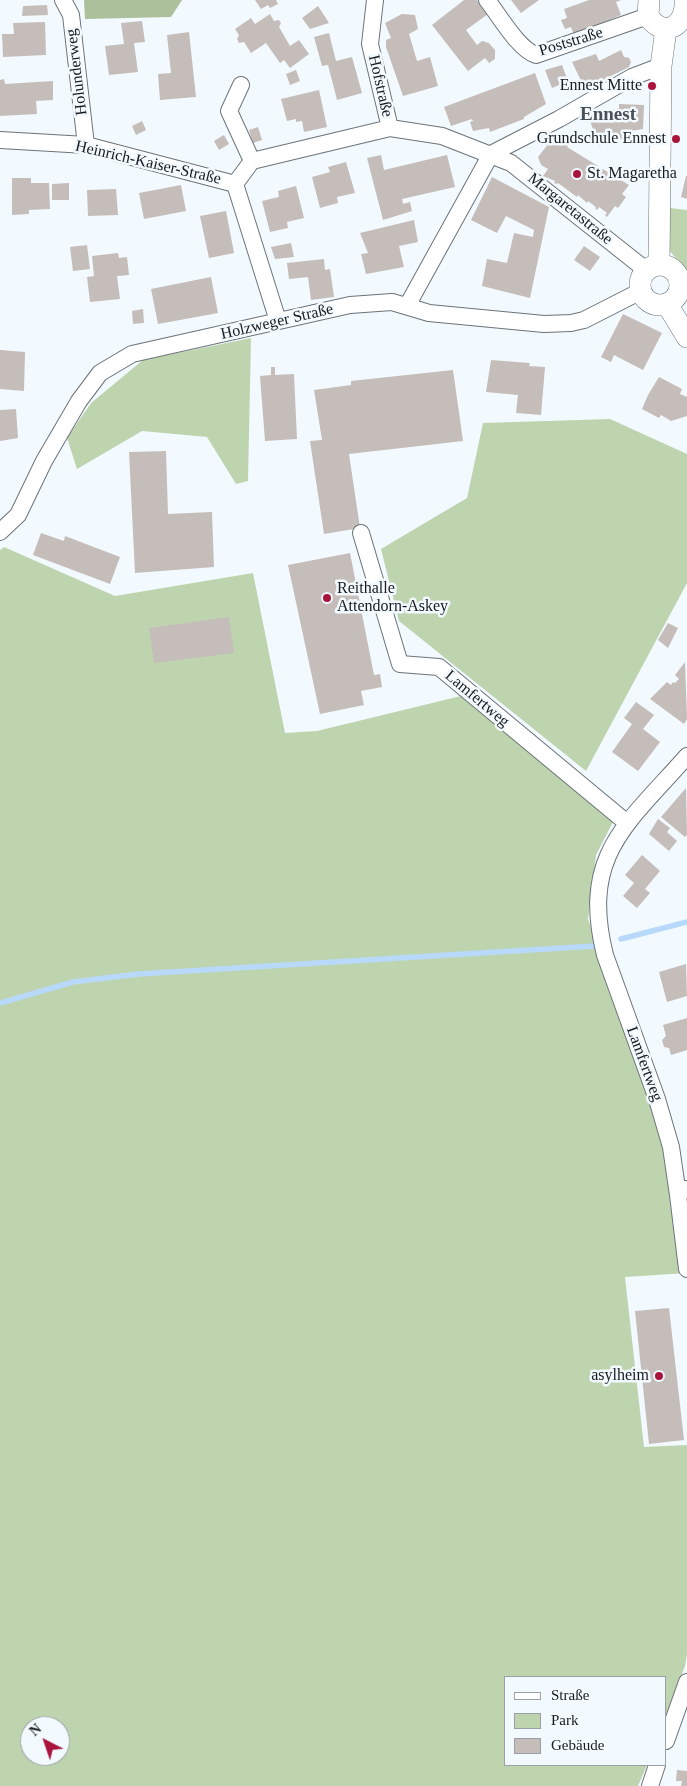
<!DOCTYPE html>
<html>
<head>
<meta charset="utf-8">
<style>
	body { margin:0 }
	#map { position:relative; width:687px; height:1786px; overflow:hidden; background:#f2f9ff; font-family:"Times New Roman",serif }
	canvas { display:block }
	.legend { position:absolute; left:504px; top:1676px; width:162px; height:90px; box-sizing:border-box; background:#f2f9ff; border:1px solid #9ba0a5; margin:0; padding:6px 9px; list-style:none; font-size:15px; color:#191b1d }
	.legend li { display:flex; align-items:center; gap:10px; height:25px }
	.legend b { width:25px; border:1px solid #9ba0a5 }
	.north { position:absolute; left:20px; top:1716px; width:50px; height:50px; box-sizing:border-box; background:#f2f9ff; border:1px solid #9ba0a5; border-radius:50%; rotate:319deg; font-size:14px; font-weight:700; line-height:20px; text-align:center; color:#191b1d }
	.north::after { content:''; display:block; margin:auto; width:18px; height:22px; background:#aa143c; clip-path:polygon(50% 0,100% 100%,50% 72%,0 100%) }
</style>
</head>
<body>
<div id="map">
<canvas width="687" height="1786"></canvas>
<ul class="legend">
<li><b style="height:6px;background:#fff"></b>Straße</li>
<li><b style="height:14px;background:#bed4af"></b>Park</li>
<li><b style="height:14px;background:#c5bdb9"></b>Gebäude</li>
</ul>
<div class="north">N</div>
</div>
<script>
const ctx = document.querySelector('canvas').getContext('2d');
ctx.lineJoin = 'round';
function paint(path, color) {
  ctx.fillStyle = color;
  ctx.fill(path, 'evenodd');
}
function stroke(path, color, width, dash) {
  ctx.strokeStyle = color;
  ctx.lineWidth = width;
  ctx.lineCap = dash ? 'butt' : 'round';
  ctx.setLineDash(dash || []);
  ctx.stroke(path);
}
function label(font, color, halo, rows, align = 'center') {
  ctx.font = font + ' "Times New Roman",serif';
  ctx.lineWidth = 5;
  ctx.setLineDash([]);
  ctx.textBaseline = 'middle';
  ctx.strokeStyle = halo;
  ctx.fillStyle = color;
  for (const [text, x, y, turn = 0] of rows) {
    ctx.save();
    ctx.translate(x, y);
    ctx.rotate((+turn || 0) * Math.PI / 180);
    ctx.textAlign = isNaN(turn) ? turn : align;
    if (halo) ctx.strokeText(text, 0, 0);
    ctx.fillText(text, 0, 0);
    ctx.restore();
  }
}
const green = new Path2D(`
	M662,207L687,210V272L669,250Z
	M251,338L248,481L236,484L207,437L142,431L77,469L67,438L91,403L143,360Z
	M610,419L687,454V583L586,771L399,621L381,549L467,498L483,423Z
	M4,547L115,596L253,573L285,733L317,731L465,695L613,822L596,855L588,919L665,1137L687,1273L625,1277L644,1447L687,1445V1654L685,1666L666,1716V1677H506V1765H647L638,1786H0V550ZM30,1726H60V1756H30Z`);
const forest = new Path2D(`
	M84,0H182L171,17L85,19Z`);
const stream = new Path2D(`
	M621,939L687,922
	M0,1003L73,982L138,974L595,946`);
const building = new Path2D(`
	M255,0H276L278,4L270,8L268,5L261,9Z
	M464,0H477L488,14L466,30L477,45L482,41L489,43L495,50V59L489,63L485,58L468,71L432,25Z
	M511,0H539L521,13Z
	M589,0H621L616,2L621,15L574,35L571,27L565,29L561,20L567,18L564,9Z
	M47,5L48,15L22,16L23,6Z
	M318,6L329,23L310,29L302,18Z
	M270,14L274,21L279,20L281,23L279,27L290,46L299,40L309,54L290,68L284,60L280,63L266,43L251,53L244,42L239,43L237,39L239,35L235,29L251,18L255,24Z
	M402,14L415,15L418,29L409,34L417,61L430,57L438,86L403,96L386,47V40L391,38L385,23Z
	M142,21L145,42L134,43L138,72L109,75L105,46L124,44L121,23Z
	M45,22L46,55L3,57L2,34H14L13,23Z
	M189,32L196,97L160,100L158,74L171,73L167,35Z
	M329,33L336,61L352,57L362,93L337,100L328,65L322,66L314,37Z
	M621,50L624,57L629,58L631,62L629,67L585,89L572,62L596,54L599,61Z
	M562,65L568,81L552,88L545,70Z
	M296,70L300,81L290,85L286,74Z
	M535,73L546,104L524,117V119L490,132L489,128L473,131L470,122L473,121L472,119L451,126L444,107Z
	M4,79L5,84L53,81V100L36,101L37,114L0,116V80Z
	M319,90L327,127L304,132L302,121L296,122V119L287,121L281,99Z
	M619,104L644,105L643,129L625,132L624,138L599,146L589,118L619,108Z
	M142,121L146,130L136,135L132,126Z
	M258,127L262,140L253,143L249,130Z
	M556,134L570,143L567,147L629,185L622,194L626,197L618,208L615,206L607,217L605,215L607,213L599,207L597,210L595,208L596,207L588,201L587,203L578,195L577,197L558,183L557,184L554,183L555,181L543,176L548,169L541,165L538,157Z
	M224,135L229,144L219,150L214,141Z
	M381,155L384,170L447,155L455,187L402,199L403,204L410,202L412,211L383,220L367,158Z
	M346,162L355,193L337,197L338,203L320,208L312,177L330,172L328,167Z
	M686,176H687V199L681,197Z
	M492,177L549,207L530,298L482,286L487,259L507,263L514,233L533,237L534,230L506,216L497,233L471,220Z
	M12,178H31V183H49L50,209L29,210V214L12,215Z
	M69,183V200H52V184Z
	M181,185L186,211L144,219L139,193Z
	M296,186L304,218L287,222L288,228L270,232L262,201L279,197L278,191Z
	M116,189L118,215L88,216L87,190Z
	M226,211L234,253L209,258L200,216Z
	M414,220L418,242L399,246L404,267L366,274L361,254L368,253L360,233Z
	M291,243L294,257L275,259L271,247Z
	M87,245L90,269L73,271L70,247Z
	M584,246L600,257L590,271L574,260Z
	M118,253L119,258L127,257L129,275L117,276L120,299L90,302L87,277L94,276L92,256Z
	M324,259L325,270L330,269L334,297L311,300L308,277L289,279L287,263Z
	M211,277L218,313L158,324L151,289Z
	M143,309L144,323L133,324L132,311Z
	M623,314L662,333L643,370L614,355L611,362L601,357Z
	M0,350L25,352L24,391L0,389Z
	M491,360L530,363L529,366L545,367L541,415L516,413L518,395L486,392Z
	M271,367H275V375L294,374L297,439L265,441L260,376L271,375Z
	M453,370L463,441L349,454L360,528L324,534L310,441L322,440L314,390L351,385V381Z
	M659,377L682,389L680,394L687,397V416L671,421L661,415L659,418L642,409L648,395Z
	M16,409L18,438L0,441V410Z
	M166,451L168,514L212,512L214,567L135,573L129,452Z
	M41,533L64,541L65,536L120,557L110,584L33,555Z
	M350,553L374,675L380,674L382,687L361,691L364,705L320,714L288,565Z
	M229,617L234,653L154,663L149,628Z
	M668,623L678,628L668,648L658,640Z
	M685,662L687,719L684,724L650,699L667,682L671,685L673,682L675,683L679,679L675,675Z
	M636,702L654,715L643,729L660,742L638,771L612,752L632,724L624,718Z
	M686,788L687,835L685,837L661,817Z
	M658,819L670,828L667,832L677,841L669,851L649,834Z
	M642,855L660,871L645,889L650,893L637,908L623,896L634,883L625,875Z
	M686,964L687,996L667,1002L659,972Z
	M687,1018V1050L671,1055L669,1048L664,1047L662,1040L666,1036L663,1025Z
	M669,1308L684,1440L649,1444L635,1311Z
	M677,1770L687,1771V1786H681L682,1781H676Z`);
const minor = new Path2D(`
	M63,0L71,15L86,145
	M375,0L370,44L390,128
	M487,0C499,15 518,49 536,55L648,16
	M241,85L229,111L252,161
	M0,140L86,145L235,184L278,321
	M235,184L252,161L390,128L442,136L511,163L646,270
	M407,306L491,154L559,119L632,77L661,66
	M0,532L18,515L44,461L79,401L100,373L132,354L350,305L392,302L429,313L544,324L571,323L584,320L641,291
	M361,533L400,664L439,667L627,823
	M685,1189L678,1195L687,1269
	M678,1195L671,1147L657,1099L605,955C580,855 627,824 687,756
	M666,1741L687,1682
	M650,1786L657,1765`);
const tertiary = new Path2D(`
	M649,0L648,16C663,39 687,27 685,0
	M659,265L661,66L666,29
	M640 285a20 20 0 1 1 40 0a20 20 0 1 1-40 0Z
	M667,304L687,337`);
const markers = [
	[652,86,5,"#aa143c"],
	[676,139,5,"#aa143c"],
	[577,174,5,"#aa143c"],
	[327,598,5,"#aa143c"],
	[659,1376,5,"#aa143c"]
];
const streetNames = [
	["Poststraße",571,42,-17],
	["Holunderweg",77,72,-97],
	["Hofstraße",380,86,77],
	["Heinrich-Kaiser-Straße",148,163,13],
	["Margaretastraße",570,209,39],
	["Holzweger Straße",277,322,-13],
	["Lamfertweg",477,699,40],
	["Lamfertweg",644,1064,70]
];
const poiNames = [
	["Ennest Mitte",642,86],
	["Grundschule Ennest",666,139],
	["St. Magaretha",587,174,"left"],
	["Reithalle",337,589,"left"],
	["Attendorn-Askey",337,607,"left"],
	["asylheim",649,1376]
];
const quarterNames = [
	["Ennest",608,115]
];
paint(green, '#bed4af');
paint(forest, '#abc09b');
stroke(stream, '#b8d9fa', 5.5);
paint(building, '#c5bdb9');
stroke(minor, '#6c7378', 18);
stroke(tertiary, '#6c7378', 22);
stroke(minor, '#fff', 16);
stroke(tertiary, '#fff', 21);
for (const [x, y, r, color] of markers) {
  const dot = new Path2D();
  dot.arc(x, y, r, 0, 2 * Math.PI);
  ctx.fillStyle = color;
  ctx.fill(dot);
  stroke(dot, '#f2f9ff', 2);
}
label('16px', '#191b1d', '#f2f9ff', streetNames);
label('16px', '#191b1d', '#f2f9ff', poiNames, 'right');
label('bold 19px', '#4a5055', '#f2f9ff', quarterNames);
</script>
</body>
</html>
